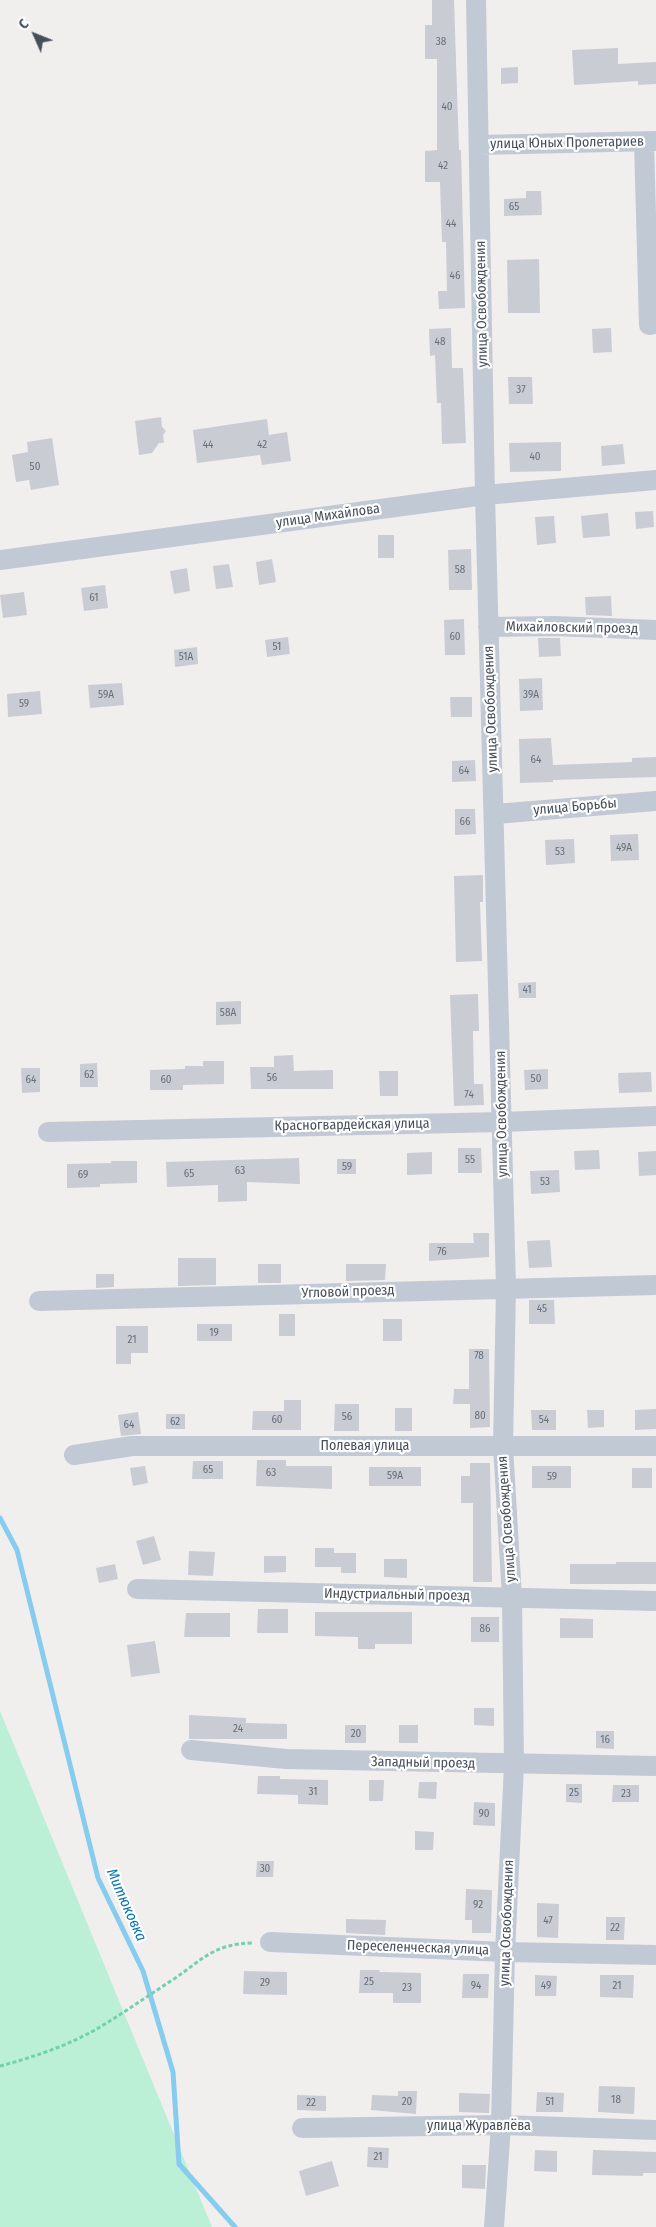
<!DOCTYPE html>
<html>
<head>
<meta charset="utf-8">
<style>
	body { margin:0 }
	#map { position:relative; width:656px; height:2227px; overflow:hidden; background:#f1eeee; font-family:"Fira Sans Condensed",sans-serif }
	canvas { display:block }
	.north { position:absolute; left:10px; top:10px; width:50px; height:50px; -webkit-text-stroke:4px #fff; paint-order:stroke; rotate:314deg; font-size:14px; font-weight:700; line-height:20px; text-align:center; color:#464f5c }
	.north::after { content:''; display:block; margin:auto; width:18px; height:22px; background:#464f5c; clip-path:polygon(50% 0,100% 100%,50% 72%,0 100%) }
</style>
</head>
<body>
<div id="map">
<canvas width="656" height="2227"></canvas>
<div class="north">С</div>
</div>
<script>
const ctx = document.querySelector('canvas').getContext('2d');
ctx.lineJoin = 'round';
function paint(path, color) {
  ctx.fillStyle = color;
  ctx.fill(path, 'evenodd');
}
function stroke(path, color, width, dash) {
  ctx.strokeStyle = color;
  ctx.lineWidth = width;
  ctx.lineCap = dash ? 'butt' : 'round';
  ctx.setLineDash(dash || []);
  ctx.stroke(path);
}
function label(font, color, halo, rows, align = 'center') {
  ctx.font = font + ' "Fira Sans Condensed",sans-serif';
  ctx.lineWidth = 4.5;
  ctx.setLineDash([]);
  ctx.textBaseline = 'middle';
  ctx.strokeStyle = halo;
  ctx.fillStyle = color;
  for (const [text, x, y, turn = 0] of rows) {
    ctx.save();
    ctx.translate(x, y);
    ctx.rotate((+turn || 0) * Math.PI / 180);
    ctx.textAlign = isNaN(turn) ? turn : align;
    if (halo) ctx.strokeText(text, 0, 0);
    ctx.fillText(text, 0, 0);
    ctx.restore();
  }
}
const green = new Path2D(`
	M0,1711L212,2227H0Z`);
const stream = new Path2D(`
	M0,1518L17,1550L98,1878L143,1971L173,2072L179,2164L235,2227`);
const building = new Path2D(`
	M432,0H454L459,150H461L465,308L439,309L438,291H447L446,242H442L440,182H425V151L437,150V59H425V25H432Z
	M618,48V64L656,62V84L638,85V81L574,85L572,50Z
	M518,67V83L501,84V68Z
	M526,191H541L542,215L504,216V199L526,198Z
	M539,259L540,313H508L507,260Z
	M451,328L452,368H463L466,443L442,444L441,403H437L435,355L430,356L429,329Z
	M611,328L612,352L593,353L592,329Z
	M508,377H532L533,404H509Z
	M161,417L162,427L166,431L163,435L164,443H159L152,453L139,455L135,421Z
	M267,419L269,435L287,432L291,461L262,465L260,455L197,463L193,430Z
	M52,438L59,485L31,490L29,480L16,482L12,455L28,452L27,442Z
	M561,442V471L510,472L509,443Z
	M623,444L625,464L602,466L601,446Z
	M653,511L654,527L636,529L635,512Z
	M608,513L610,536L583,538L581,516Z
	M554,516L556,543L537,545L535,517Z
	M378,535H394V558H378Z
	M471,549L472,590H449L448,550Z
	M272,559L276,582L259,585L256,562Z
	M229,564L233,587L216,589L213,566Z
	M187,568L190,591L174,594L170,571Z
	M105,585L108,608L84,611L81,588Z
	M24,592L27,615L3,618L0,595Z
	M611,596L612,616L586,615L585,597Z
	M464,619L465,655H445L444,620Z
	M288,637L290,654L267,657L265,640Z
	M538,638H560L561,656L539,657Z
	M197,647L198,664L175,667L174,650Z
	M542,678L543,710L520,711L519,679Z
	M122,683L124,705L90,708L88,685Z
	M40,691L42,714L8,717L7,694Z
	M450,697H472V717H451Z
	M551,738L553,765L632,762V758L656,757V777L553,780V782L520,783L519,739Z
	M475,760L476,781L452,782V761Z
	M455,809H475L476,834L455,835Z
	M638,834L639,860L611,861L610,835Z
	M574,839L575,863L546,865L545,840Z
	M483,875V902H480L482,961L456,962L454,876Z
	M536,982V998H519L518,983Z
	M478,994L479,1031H473L474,1084H483L484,1105L454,1106L450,995Z
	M241,1001V1024L216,1025V1002Z
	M293,1055L294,1071L333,1070V1089H251L250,1067H274V1056Z
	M203,1061H224V1084L183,1085V1090H150V1070L185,1069V1066H203Z
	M97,1063L98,1087H80V1064Z
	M21,1068H40V1092L22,1093Z
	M548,1069V1089L525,1090L524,1070Z
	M379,1071H398V1096H380Z
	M651,1072L652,1092L619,1093L618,1073Z
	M458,1148H481L482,1173H458Z
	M599,1150L600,1169L575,1170L574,1151Z
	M656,1151V1175L639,1176L638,1152Z
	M432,1152V1174L407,1175V1153Z
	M299,1158L300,1184L247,1182V1201L218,1202V1185L167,1187L166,1162Z
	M337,1159H356V1174H337Z
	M111,1161H137V1183L100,1184V1187L67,1188V1164L111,1163Z
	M559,1170L560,1192L531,1194L530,1171Z
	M473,1233H489V1257L429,1261V1243H474Z
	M550,1240L552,1267L529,1268L527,1241Z
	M178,1258H216V1285L178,1286Z
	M258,1264H281V1283H258Z
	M346,1264H386L385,1280L346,1281Z
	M96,1274H114V1287L96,1288Z
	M529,1300H554L555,1324H529Z
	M279,1314H295V1336H279Z
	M383,1319H402V1341H383Z
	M197,1324H232V1341H197Z
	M116,1326H148V1353H131V1364H116Z
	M469,1349H489L490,1427L470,1428V1404H453L454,1389H469Z
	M284,1400H301V1430H252L253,1411H284Z
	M335,1404H359V1431H334Z
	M395,1408H412V1431H395Z
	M656,1409V1429L635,1430V1410Z
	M531,1410H556V1430H532Z
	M587,1410H604V1427L588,1428Z
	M138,1412L141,1434L121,1436L118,1415Z
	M166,1414H185V1429H166Z
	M257,1460H286V1466H332V1489L256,1486Z
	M193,1461H223V1479H192Z
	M470,1463H490L492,1582H473V1503H461V1476H470Z
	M145,1466L148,1483L133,1486L130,1468Z
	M532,1466H571V1488H532Z
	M369,1467H421V1486H369Z
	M632,1468H652V1488H632Z
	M154,1536L161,1560L143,1565L136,1541Z
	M315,1548H334V1553H356V1573H341V1567H315Z
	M189,1551L215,1552L213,1576L188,1575Z
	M264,1556H286V1572L264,1573Z
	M384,1559H407V1578L384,1577Z
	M616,1562H656V1584H570V1564H616Z
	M115,1564L118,1579L99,1583L96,1568Z
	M258,1609H288V1633H257Z
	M315,1612H412V1644H375V1649H358V1637L315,1636Z
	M186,1613H230V1637H184Z
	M471,1617H499V1642H471Z
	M560,1618L593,1619V1638H560Z
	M155,1641L160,1673L131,1677L127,1645Z
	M474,1708H494V1726L474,1725Z
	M189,1715L246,1718V1723L287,1724V1739H189Z
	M345,1725H366V1743H345Z
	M399,1725H418V1743H399Z
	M596,1731H614V1749L596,1748Z
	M258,1776H280V1779L328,1780V1805L298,1804V1795L257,1794Z
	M369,1780H384L383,1801H369Z
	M419,1782H437L436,1799L418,1798Z
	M566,1784H582V1803L566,1802Z
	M613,1785H639V1802H612Z
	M474,1802L495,1803V1826L473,1825Z
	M415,1831L434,1832L433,1850H415Z
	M257,1861H274L273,1877H256Z
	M466,1889L492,1890L491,1933H472V1920H465Z
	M537,1903L559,1904L558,1938L537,1937Z
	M606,1917H625L624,1940H606Z
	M346,1919L386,1920L385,1935L346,1933Z
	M360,1970H380L379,1972L421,1973V2003H393V1993H359Z
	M244,1971L287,1972V1995L243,1994Z
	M463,1974H489L488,1998H462Z
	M535,1975L557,1976L556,1996H535Z
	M600,1975H634L633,1998L600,1997Z
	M599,2086L635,2087L634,2114L598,2112Z
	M398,2091H417L416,2114L371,2110L372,2095L398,2096Z
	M537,2092L564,2093L563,2112H536Z
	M459,2093L490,2094L489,2113L459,2112Z
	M297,2095L326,2096V2111L297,2110Z
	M368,2147L389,2148L388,2168L367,2167Z
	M535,2150L557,2151V2172L534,2171Z
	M593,2150L656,2152V2173H643V2176L592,2175Z
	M332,2161L339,2186L306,2196L299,2171Z
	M462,2165H486L485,2189L462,2188Z`);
const path = new Path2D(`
	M0,2066C34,2057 70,2045 100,2027C125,2012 149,1995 174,1979C203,1959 214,1944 252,1943`);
const minor = new Path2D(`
	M476,0L485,495L506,1288L503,1446L512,1598L514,1765L505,1952L501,2125L494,2227
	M644,142L649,325L656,324
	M479,145L656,141
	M0,560L485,495L656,480
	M488,627L554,626L656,630
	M495,814L656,801
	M48,1132L502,1122L656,1116
	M39,1301L656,1285
	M74,1455L132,1446H656
	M137,1589L656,1601
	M191,1750L286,1759L656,1766
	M270,1942L505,1952L656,1955
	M302,2128L501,2125L656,2130`);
const numberNames = [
	["38",441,42],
	["40",447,107],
	["42",443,166],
	["65",514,207],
	["44",451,224],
	["46",455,276],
	["48",440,342],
	["37",521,390],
	["44",208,445],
	["42",262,445],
	["40",535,457],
	["50",35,467],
	["58",460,570],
	["61",94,598],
	["60",455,637],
	["51",277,647],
	["51А",186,657],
	["59А",106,695],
	["39А",531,695],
	["59",24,704],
	["64",536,760],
	["64",464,771],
	["66",465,822],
	["49А",624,848],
	["53",560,852],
	["41",527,990],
	["58А",228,1013],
	["62",89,1075],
	["56",272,1078],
	["50",536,1079],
	["64",31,1080],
	["60",166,1080],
	["74",469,1095],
	["55",470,1160],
	["59",347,1167],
	["63",240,1171],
	["65",189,1174],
	["69",83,1175],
	["53",545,1182],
	["76",442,1252],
	["45",542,1309],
	["19",214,1333],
	["21",132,1340],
	["78",479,1356],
	["80",480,1416],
	["56",347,1417],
	["60",277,1420],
	["54",544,1420],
	["62",175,1422],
	["64",129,1425],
	["65",208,1470],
	["63",271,1473],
	["59А",395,1476],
	["59",552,1477],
	["86",485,1629],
	["24",238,1729],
	["20",356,1734],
	["16",605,1740],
	["31",313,1792],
	["25",574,1793],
	["23",626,1794],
	["90",484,1814],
	["30",265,1869],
	["92",478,1905],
	["47",548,1921],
	["22",615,1928],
	["25",369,1982],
	["29",265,1983],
	["94",476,1986],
	["49",546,1986],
	["21",617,1986],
	["23",407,1988],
	["18",616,2100],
	["20",407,2102],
	["51",550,2102],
	["22",311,2103],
	["21",378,2157]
];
const streetNames = [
	["улица Юных Пролетариев",567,143,-1],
	["улица Освобождения",482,304,-91],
	["улица Михайлова",328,516,-8],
	["Михайловский проезд",572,628,1],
	["улица Освобождения",491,709,-92],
	["улица Борьбы",575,807,-5],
	["улица Освобождения",502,1114,-91],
	["Красногвардейская улица",352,1125,-1],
	["Угловой проезд",348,1292,-2],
	["Полевая улица",365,1446],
	["улица Освобождения",507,1519,-94],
	["Индустриальный проезд",397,1595,1],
	["Западный проезд",423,1763,1],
	["улица Освобождения",507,1923,-88],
	["Переселенческая улица",418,1948,2],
	["улица Журавлёва",479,2126]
];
const waterNames = [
	["Митюковка",126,1905,66]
];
paint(green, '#bbf0d6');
stroke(stream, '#86ccef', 5);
paint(building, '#caccd4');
stroke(path, '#71d0ad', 3, [4, 2.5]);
stroke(minor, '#c1c9d4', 20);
label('11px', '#676e7a', null, numberNames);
label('14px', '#464f5c', '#fff', streetNames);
label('italic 15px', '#0777ae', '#fff', waterNames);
</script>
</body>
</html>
